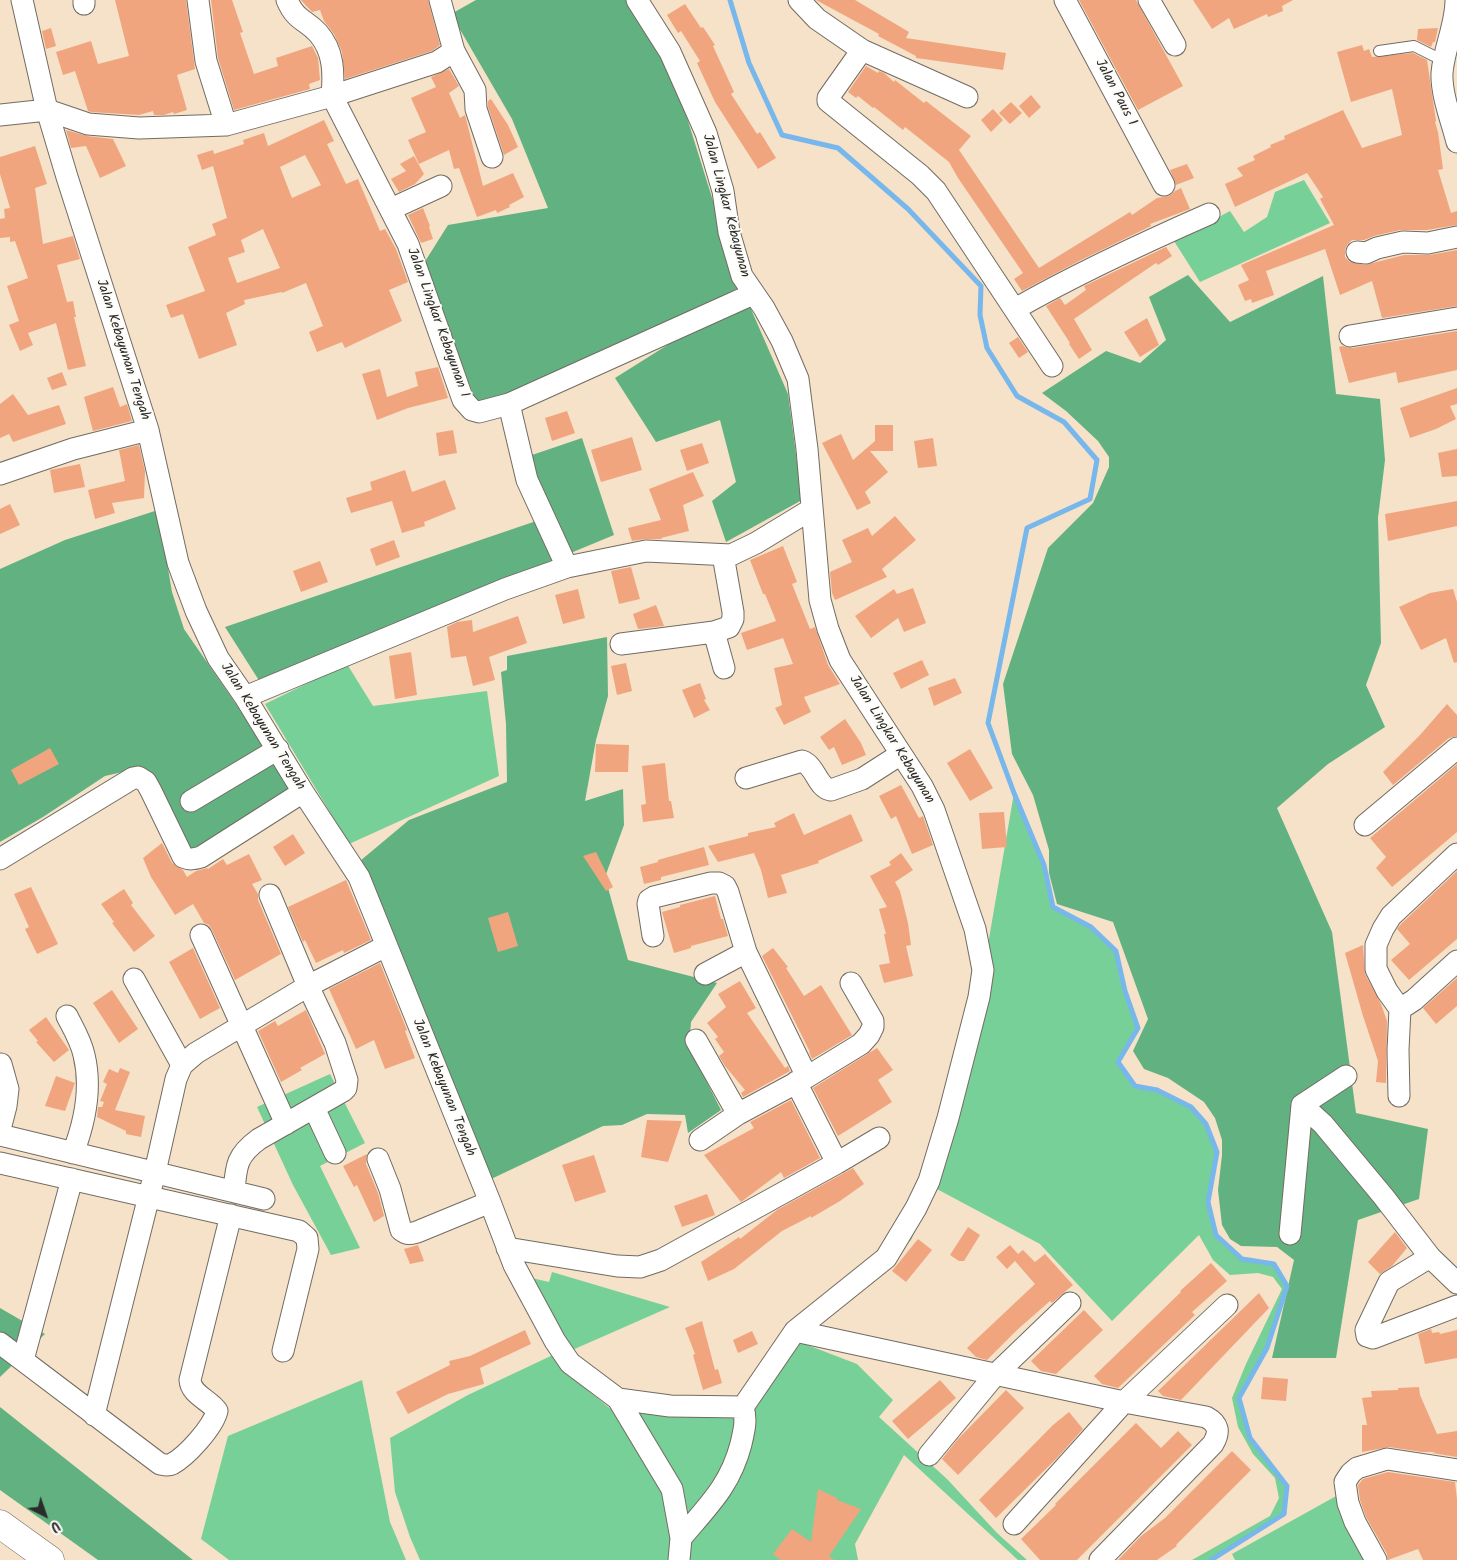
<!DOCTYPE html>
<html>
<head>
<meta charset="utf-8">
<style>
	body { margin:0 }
	#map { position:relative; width:1457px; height:1560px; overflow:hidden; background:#f5e2c8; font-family:Kalam,sans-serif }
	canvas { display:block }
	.north { position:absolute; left:20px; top:1490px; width:50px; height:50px; -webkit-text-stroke:4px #fdfcf7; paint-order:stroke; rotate:139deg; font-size:14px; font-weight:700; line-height:20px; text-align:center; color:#2b2b2b }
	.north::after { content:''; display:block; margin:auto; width:18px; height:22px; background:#2b2b2b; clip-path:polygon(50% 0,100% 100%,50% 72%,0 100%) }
</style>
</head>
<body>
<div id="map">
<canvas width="1457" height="1560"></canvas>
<div class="north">U</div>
</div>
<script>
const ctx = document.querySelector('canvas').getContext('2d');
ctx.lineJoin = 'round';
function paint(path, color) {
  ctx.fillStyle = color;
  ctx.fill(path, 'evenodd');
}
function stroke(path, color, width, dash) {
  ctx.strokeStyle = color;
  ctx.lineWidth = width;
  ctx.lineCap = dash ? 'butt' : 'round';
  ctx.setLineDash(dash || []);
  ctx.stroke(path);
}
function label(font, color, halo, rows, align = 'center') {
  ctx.font = font + ' Kalam,sans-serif';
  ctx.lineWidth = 4;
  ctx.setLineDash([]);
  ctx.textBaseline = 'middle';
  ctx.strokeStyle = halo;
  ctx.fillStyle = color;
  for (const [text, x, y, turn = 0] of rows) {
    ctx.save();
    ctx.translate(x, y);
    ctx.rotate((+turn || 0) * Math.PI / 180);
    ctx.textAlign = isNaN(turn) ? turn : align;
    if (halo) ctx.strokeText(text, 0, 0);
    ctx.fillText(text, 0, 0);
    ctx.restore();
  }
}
const green = new Path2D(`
	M1304,180L1330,223L1200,282L1174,241L1230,211L1244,232L1267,217L1275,192Z
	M347,664L373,706L487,691L499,776L349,844L265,704Z
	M1014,793L1044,865L1053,907L1091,927L1116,951L1125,991L1138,1028L1118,1062L1135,1086L1157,1090L1191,1107L1206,1124L1217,1152L1208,1202L1216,1235L1242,1259L1274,1264L1287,1286L1267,1348L1239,1398L1250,1438L1287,1486L1284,1514L1211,1560H1192L1270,1516L1279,1498L1275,1478L1253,1454L1238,1427L1232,1398L1246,1364L1282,1289L1273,1277L1258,1273L1230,1275L1213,1260L1199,1235L1112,1321L1040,1244L935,1188L911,1240L888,1263L797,1341L857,1364L893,1400L879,1417L947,1479L997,1533L1027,1560H1018L904,1455L855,1544L858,1560H679L681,1538L672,1489L618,1399L670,1406H743L795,1331L886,1258L916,1208L929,1181L948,1118L979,997Z
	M330,1074L365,1143L320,1166L360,1248L331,1255L293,1185L257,1107Z
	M552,1272L670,1307L570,1351L527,1277L549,1282Z
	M555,1354L565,1372L612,1410L667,1500L672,1540L668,1560H420L410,1537L395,1492L390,1438L468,1395Z
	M362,1380L390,1522L406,1560H229L201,1539L228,1436Z
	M1338,1495L1372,1560H1235L1232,1554Z`);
const forest = new Path2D(`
	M476,0H628L672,70L740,287L573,373L478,407L424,263L448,225L548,208L512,119L451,14Z
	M1188,275L1230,322L1323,276L1336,394L1380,399L1385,460L1378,518L1381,643L1366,685L1385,727L1328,764L1277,808L1332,932L1356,1113L1428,1129L1419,1199L1358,1220L1336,1358H1272L1294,1260L1277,1247L1241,1246L1230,1239L1222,1225L1218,1190L1222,1155V1140L1215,1118L1204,1102L1168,1078L1144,1069L1133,1051L1148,1019L1113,922L1057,904L1049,873V850L1033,795L1012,754L1003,684L1048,548L1093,503L1109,467V457L1098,441L1066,411L1042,393L1106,351L1140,363L1166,340L1149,297Z
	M747,300L788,394L802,500L726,542L712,501L736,482L720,420L656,442L615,378L685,334Z
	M582,438L614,535L260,682L225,627L548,517L532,455Z
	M158,510L172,592L184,629L296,791L213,838L187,851L140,768L105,776L43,817L0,842V569L65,540Z
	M607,637L608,696L596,740L585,801L623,789L624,825L605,877L628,960L717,983L691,1022L689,1047L721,1110L688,1133L685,1115L647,1114L622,1125L603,1126L489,1180L360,861L409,820L507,782L506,724L501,672L507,670V656Z
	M0,1308L45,1334L0,1377Z
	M0,1407L193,1560H98L0,1490Z`);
const stream = new Path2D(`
	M730,0L749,63L782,135L838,148L908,209L981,286L980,315L987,348L1017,396L1064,422L1097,460L1090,499L1027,528L988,723L1014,793L1044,865L1053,907L1091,927L1116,951L1125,991L1138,1028L1118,1062L1135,1086L1157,1090L1191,1107L1206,1124L1217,1152L1208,1202L1216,1235L1242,1259L1274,1264L1287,1286L1267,1348L1239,1398L1250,1438L1287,1486L1284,1514L1211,1560`);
const building = new Path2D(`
	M115,0H186L195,69L177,75L187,110L174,114L173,112L164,115H154L153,111L139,115L91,112L88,111L75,71L63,75L56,52L91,41L98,64L129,56Z
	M211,0H232L243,32L240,33L254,74L278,66L276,58L312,46L318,58L320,80L309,84L310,89L234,110L218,58Z
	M301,0H428L440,45L432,51L345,79L342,52L334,34L324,21L320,10L312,12Z
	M816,0H855L909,32L906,38L1006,53L1003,70L916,58V56L878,36L879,34Z
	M1079,0H1136L1183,86L1138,110Z
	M1193,0H1293L1282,6L1283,11L1268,17L1267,14L1234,29L1229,18L1212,29Z
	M685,4L701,28L703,27L715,45L713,46L734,92L731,94L757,134L760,132L776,158L758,169L715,102L697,63L700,61L681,31L678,33L667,15Z
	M51,28L56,46L46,49L42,31Z
	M1438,28L1435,42H1433L1431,47L1417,40L1418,29Z
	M1362,45L1364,51L1369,49L1372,57L1413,53L1427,60L1436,121L1435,122L1438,132L1443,169L1438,170L1451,213L1457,211V225L1427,230H1400L1374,236L1364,240H1352L1347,245L1345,250V257L1350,262L1365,265L1404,255H1430L1457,250V306L1382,318L1372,281L1340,295L1325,249L1266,271L1274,295L1252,303L1251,299L1245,301L1238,285L1249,280L1241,265L1334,225L1320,199L1323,197L1307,173L1235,207L1225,184L1243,176L1237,168L1255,160L1253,156L1271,147L1270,145L1285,139L1284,136L1343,110L1362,148L1402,135L1392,89L1351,102L1337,52Z
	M866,66L878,73L879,71L884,73L894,82L895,80L924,103L926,101L971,136L959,150L1039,268L1130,212L1132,215L1157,198L1169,196L1175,191L1181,188L1190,209L1150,224L1151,226L1081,260L1022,291L1014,279L1023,273L958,178L949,162L905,127L903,130L874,107L873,108L858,96L856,98L848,92Z
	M449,69L459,86L449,93L460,118L465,115L483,186L513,173L524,197L509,205L510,207L497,213L496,210L477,217L459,168L454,169L449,150L419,164L408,140L426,132L411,98L436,87L431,77Z
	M1031,95L1041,107L1029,118L1019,106Z
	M491,99L508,125L518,147L504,155L488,107V101Z
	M1011,102L1022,113L1010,124L999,113Z
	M993,109L1003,120L991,132L981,120Z
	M324,120L334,141L327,144L346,184L358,179L380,231L385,229L396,249L408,282L389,290L402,321L345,348L342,342L317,352L309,332L323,326L306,283L282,293V292L244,300L245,304L226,313L237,345L199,359L183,314L171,318L166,305L205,291L188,247L216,235L212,224L227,218L213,166L202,170L197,155L213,150L214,154L244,144L243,140L264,133L268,146ZM305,155L321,185L292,198L280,167ZM263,229L280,268L237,283L228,258L245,252L241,240Z
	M66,130L87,136L113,139L126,166L100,178L86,146L71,148Z
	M35,146L47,184L35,188L43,244L73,236L80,259L57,265L67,302L73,301L76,317H74L86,366L68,370L56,323L28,333L33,345L20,351L9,325L19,321L7,286L28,278L15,241L10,242V237L0,238V219L5,218L4,209L10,208L0,174V157Z
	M414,156L424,174L415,184L399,192L391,179L406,171L400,164Z
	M1187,164L1194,178L1176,185L1170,170Z
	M423,208L430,226L429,227L433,239L421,243L408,215Z
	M1166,247L1172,256L1158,265L1156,263L1128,282L1074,319L1092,350L1079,359L1069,344L1070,343L1046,306L1060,298L1065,305L1086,290L1084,286Z
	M1147,318L1159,345L1140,357L1124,332Z
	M1457,331V370L1398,383L1396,372L1349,383L1339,347L1342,346L1352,348Z
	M1018,337L1028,352L1019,358L1009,343Z
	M438,367L448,398L408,408L377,420L362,374L380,369L387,397L418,386L415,372Z
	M62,372L67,385L52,390L47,378Z
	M113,387L120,407L127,404L132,421L93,431L84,397Z
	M1457,388V404L1450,406L1456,419L1436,429L1410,438L1400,408Z
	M13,394L28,415L59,405L66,424L13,442L9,434L0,438V404Z
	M567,411L575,433L552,441L545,418Z
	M875,425H893V451H870L888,472L865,492L871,503L857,510L822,443L841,434L853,460L875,441Z
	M453,430L457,453L439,456L436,433Z
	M632,437L642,470L601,482L591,450Z
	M933,438L937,466L918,468L914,441Z
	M702,443L709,463L687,471L680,450Z
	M139,445L145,471L144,498L112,503L115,513L95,519L88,490L125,481L119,450Z
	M1457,449V476L1442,477L1438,453Z
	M80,464L85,487L54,493L50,470Z
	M405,470L412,492L445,480L456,509L424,522L425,526L402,533L392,501L351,513L346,498L372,490L370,482Z
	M693,472L704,496L683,505L689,531L661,538L662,539H646L632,541L628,528L661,520L649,489Z
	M1457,501V526L1388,541L1385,514Z
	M10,504L20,525L0,534V509Z
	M895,516L916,540L882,569L887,577L835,600L832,593L830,572L852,562L842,540L868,528L872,536Z
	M394,540L400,557L376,566L370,549Z
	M783,546L797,582L792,584L810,629L815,627L828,665L840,684L804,697L811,712L784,725L775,708L782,705L774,668L793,664L783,638L747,650L741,633L776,621L765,594H763L750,560Z
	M320,561L328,582L301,592L293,571Z
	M631,567L640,599L619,604L611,571Z
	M913,588L926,623L904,632L898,618L871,638L855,616L894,589L897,594Z
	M578,589L585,618L563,624L555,595Z
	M1453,589L1457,602V662L1454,663L1446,638L1421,650L1399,607L1430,593Z
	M656,605L664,626L638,629L633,614Z
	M518,616L527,643L489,657L495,680L473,686L466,656L451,658L447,627L457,622L472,620L473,632Z
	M411,652L417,695L395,699L389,656Z
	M922,660L929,675L901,689L893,673Z
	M626,663L632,691L617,695L611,666Z
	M955,678L962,693L934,706L928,688Z
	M700,683L706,699L704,700L710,710L694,718L682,690Z
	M1447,704L1457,715V736L1449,738L1393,785L1383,772L1420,735Z
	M845,719L861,743L866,755L842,765L834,747L829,750L820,737Z
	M596,744L629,745L628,772H595Z
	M50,748L59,764L19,785L11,770Z
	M970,749L993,788L970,801L947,763Z
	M665,763L669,801H671L674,818L643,822L641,805L646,804L642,766Z
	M1457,764V832L1392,887L1376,868L1386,857L1370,838Z
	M901,785L919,818L923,816L933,845L912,854L896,816L891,819L879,796Z
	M1004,812L1007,847L982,849L979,813Z
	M794,813L804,835L851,814L863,841L818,861L819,863L781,875L787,893L768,898L761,870L754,853L718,862L708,846L748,836V833L776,827L774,823Z
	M293,834L305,853L285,866L273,847Z
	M162,843L172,863L183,870L187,877L196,871L207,868L208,869L223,859L227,865L249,854L262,880L252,884L258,894V900L281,954L235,980L212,930L209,925L204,923L193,904L175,915L151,877L143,858Z
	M704,847L709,865L661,877V880L644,884L640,867L658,862V860Z
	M596,852L613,887L606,891L583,856Z
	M901,853L913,870L895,882L900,891L908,923L911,945L906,946L913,976L884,983L879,965L890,963L884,934H886L879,909L887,907L870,876L891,865L889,862Z
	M1457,871V939L1409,980L1391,960L1410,944L1397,929L1401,924Z
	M346,880L371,940L344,953L343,950L316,963L305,940L303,942L288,907Z
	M31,887L58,944L37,954L25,929L29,927L14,894Z
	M124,889L133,903L131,905L155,936L134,952L112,923L114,922L101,904Z
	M715,896L721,919H723L728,936L691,946V948L674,953L662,912L680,907V905Z
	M508,912L518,946L498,952L488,918Z
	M1363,945L1365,974L1381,1004L1387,1021L1386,1083L1376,1082L1378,1061L1363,1016L1345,953Z
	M193,948L220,1008L200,1019L169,962Z
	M773,948L788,967L786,968L804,996L821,985L852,1035L812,1059L809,1052H810L762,956Z
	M380,963L407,1030L405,1031L415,1058L385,1069L374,1040L356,1049L329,989Z
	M1457,978V1006L1436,1024L1423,1008Z
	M740,981L756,1008L747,1013L785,1068L788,1066L790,1071L743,1097L741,1093L745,1090L725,1066L719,1056L724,1052L715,1039L718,1037L707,1023L726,1007L718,994Z
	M112,990L138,1029L119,1043L93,1003Z
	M306,1010L325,1054L300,1068L302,1070L281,1082L258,1031L275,1021L278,1026Z
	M46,1017L69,1050L54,1062L36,1042L38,1041L29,1030Z
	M877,1048L893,1070L878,1080L892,1102L838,1136L813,1088Z
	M120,1068L130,1072L115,1110L145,1116L141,1137L126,1134V1131L97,1117L98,1107H102L104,1102L100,1101L107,1084L103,1082L109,1069L118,1073Z
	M56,1076L75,1083L65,1111L45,1106Z
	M791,1100L820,1158L784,1178L781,1172L741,1202L704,1155L754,1128L750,1122Z
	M647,1120L682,1121L668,1162L641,1157Z
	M367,1154L366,1164L378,1193L384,1216L374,1222L357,1185L354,1187L343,1166Z
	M594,1155L606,1192L575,1202L562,1165Z
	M853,1168L864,1184L840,1201L811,1218V1216L782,1231L734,1269L708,1281L701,1262L739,1237L740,1239L777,1210Z
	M707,1194L715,1215L682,1227L674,1206Z
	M968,1227L980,1235L964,1261H959L950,1255Z
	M1395,1232L1407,1248L1392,1266L1380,1274L1368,1262Z
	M918,1239L932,1250L906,1282L892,1271Z
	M418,1245L424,1261L410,1264L404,1249Z
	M1010,1245L1018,1254L1023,1250L1035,1262L1045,1254L1073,1285L1052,1303L1050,1301L1017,1330L987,1360L976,1357L967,1348L1035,1284L1015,1261L1007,1269L996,1257Z
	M1211,1263L1227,1281L1192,1312L1195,1315L1118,1388L1102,1384L1094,1376L1181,1292L1180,1291Z
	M1259,1293L1269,1308L1181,1400L1163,1396L1158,1391Z
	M1084,1310L1103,1330L1056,1374L1041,1371L1031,1361Z
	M702,1321L715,1370L718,1369L722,1383L703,1390L693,1355L695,1354L685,1328Z
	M1431,1329L1432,1333L1439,1332L1440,1334L1457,1330V1358L1425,1364L1418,1334Z
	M525,1330L531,1344L480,1368L484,1384L448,1394L408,1414L396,1392L450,1365L449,1361L470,1356Z
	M752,1331L758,1344L738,1353L733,1340Z
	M1263,1377L1288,1379L1286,1401L1261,1399Z
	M940,1380L956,1398L908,1439L892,1421Z
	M1419,1387L1420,1395L1437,1434L1457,1431V1457L1432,1453L1436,1452H1422L1389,1447L1362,1452V1425H1367L1362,1398L1372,1397L1371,1391L1398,1390V1388Z
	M1006,1390L1024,1408L958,1475L942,1459L957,1440Z
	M1069,1412L1083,1429L1058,1457L996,1518L979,1500L1053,1425Z
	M1136,1423L1161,1448L1178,1431L1192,1445L1077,1560H1040L1021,1539L1056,1505L1055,1504Z
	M1232,1451L1251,1470L1176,1545L1177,1546L1157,1560H1118L1141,1536L1165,1518Z
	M1388,1472L1455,1482L1457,1499V1560H1423L1418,1549L1388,1560L1387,1554L1366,1517L1360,1500L1358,1485L1363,1479Z
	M818,1489L837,1498V1500L861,1509L829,1556L834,1560H781L773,1554L792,1529L811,1542Z`);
const lane = new Path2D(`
	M1379,51L1414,46L1444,61`);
const street = new Path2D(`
	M22,0L47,110L67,177L148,430L178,563L196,611L218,658L245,697L303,792L359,877L490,1202L514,1265L555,1341L570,1363L618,1399L672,1489L681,1538L679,1560
	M84,0V4
	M198,0L206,61L226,125
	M287,0C296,21 305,19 318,33C334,51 334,73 332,96L408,244L463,400L472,410L479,412L509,404L753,294
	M637,0L670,52L706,133L723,191L729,232L742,276L764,308L782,341L798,379L807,449L820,600L828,629L840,660L922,786L934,810L975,929L983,970L979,997L948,1118L929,1181L916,1208L886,1258L795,1331L743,1407C747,1420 744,1431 741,1444C730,1486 708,1506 681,1538
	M799,0L817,19L862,50L967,97
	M1065,0L1164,185
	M1149,0L1175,45
	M1456,0C1456,25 1444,48 1442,73C1441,94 1452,122 1457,142
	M862,50L828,98V101L920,175L936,191L1052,366
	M454,51L475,90L476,109L492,157
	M0,115L47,110L88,124L139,128L226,125L332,96L437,62L454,51L440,0
	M391,209L441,186
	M1357,252L1366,253L1377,248L1403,242L1428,243L1457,237
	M1015,309C1078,273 1143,243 1209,214
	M1350,336L1457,318
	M509,404L527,480L567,567
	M0,474L73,449L148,430
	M714,632L724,668
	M621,644L714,632L729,627L733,619V612L723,555
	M245,697L505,589L567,567L646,551L731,555L756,543L812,509
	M746,778L802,761C816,766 817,788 831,790L862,779L901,754
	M191,801L278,749
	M1365,825L1457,748
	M0,859L133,778L138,777L146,782L151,791L183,857C190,860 194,859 201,857L303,792
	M201,935L286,1124
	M653,936L648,904L649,900L654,897L711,883H719L725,886L728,892L746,952L807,1077
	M705,974L746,952
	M134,979L182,1065
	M1400,1009L1387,991L1376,969V945L1383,929L1391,916L1457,854
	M67,1016C73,1028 81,1041 84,1055C92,1088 85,1122 73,1153
	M696,1040L738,1114
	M796,1082L837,1163
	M1399,1096L1398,1050L1400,1009L1414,1000L1457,961
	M1302,1105L1323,1124L1383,1196L1430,1257L1457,1283
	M314,1108L335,1153
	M0,1129L6,1106L8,1089L1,1064
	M0,1135L264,1199
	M700,1140L738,1114L807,1077L861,1044L869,1035L873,1027V1021L851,983
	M378,1159L390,1189L401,1230C407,1235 410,1234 417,1232L490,1202
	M0,1163L299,1231L307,1238L308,1249L283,1351
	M234,1191C236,1165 237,1155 259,1139L343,1091L346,1088L347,1080L335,1043L308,986L270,895
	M1290,1234L1302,1105L1346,1076
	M507,1248L617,1266L640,1267L661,1260L837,1163L879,1138
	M1430,1257L1389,1282L1366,1330L1367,1336L1373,1338L1457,1306
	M795,1331L1124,1402L1206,1417C1219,1424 1220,1432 1213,1444L1100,1560
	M0,1343L160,1464C165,1465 168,1466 172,1464C187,1456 213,1427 217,1411C210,1400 191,1395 190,1380L231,1215
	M23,1360L72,1179
	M618,1399L670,1406L743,1407
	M94,1415L155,1172L176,1079L182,1065L196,1053L308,986L386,946
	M929,1455L995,1375L1070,1303
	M1014,1524L1124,1402L1227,1305
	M1376,1560L1355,1522L1348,1503L1345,1482L1351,1473L1357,1468L1387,1459L1457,1470`);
const highway = new Path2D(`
	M0,1524L50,1560`);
const streetNames = [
	["Jalan Paus 1",1115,93,62],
	["Jalan Lingkar Kebayunan",725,206,75],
	["Jalan Lingkar Kebayunan I",437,323,70],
	["Jalan Kebayunan Tengah",122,350,72],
	["Jalan Kebayunan Tengah",262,727,58],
	["Jalan Lingkar Kebayunan",891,740,58],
	["Jalan Kebayunan Tengah",443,1088,68]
];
paint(green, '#77d097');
paint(forest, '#61b280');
stroke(stream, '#77b7eb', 5);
paint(building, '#f1a57f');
stroke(lane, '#726b62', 12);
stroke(street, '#726b62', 23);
stroke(highway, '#726b62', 29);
stroke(lane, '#fff', 10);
stroke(street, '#fff', 21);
stroke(highway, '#fff', 28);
label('14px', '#2b2b2b', '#fdfcf7', streetNames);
</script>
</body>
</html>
